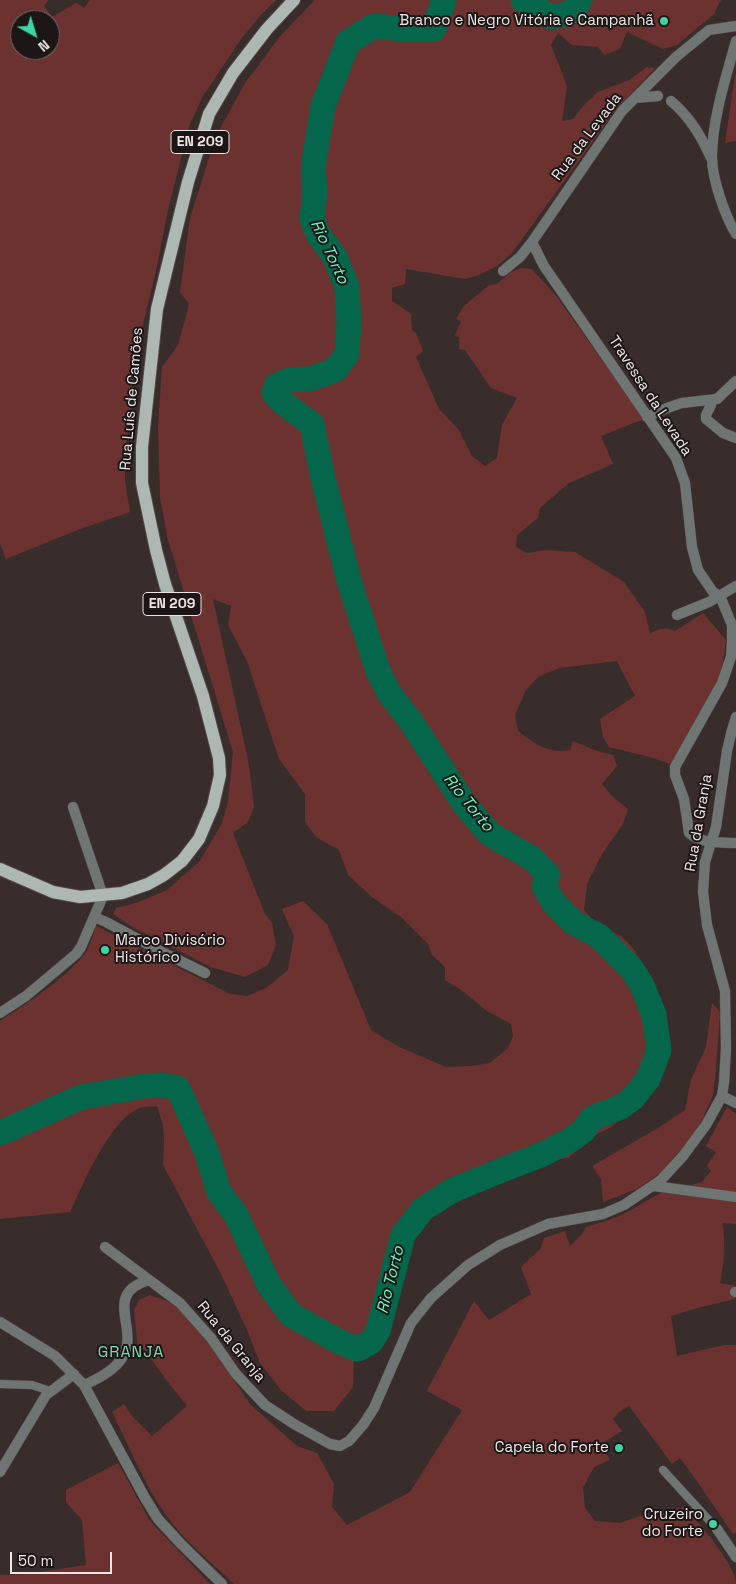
<!DOCTYPE html>
<html>
<head>
<meta charset="utf-8">
<style>
	body { margin:0 }
	#map { position:relative; width:736px; height:1584px; overflow:hidden; background:#392d2c; font-family:"Space Grotesk",sans-serif }
	canvas { display:block }
	.north { position:absolute; left:10px; top:10px; width:50px; height:50px; box-sizing:border-box; background:#1c1716; border:1px solid #706968; border-radius:50%; rotate:141deg; font-size:14px; font-weight:700; line-height:20px; text-align:center; color:#ede5e4 }
	.north::after { content:''; display:block; margin:auto; width:18px; height:22px; background:#3ed4a3; clip-path:polygon(50% 0,100% 100%,50% 72%,0 100%) }
	.scale { position:absolute; left:10px; top:1552px; width:102px; height:22px; box-sizing:border-box; border:2px solid #ede5e4; border-top:0; padding-left:6px; font-size:15px; line-height:18px; white-space:nowrap; color:#ede5e4; -webkit-text-stroke:4px #1c1716; paint-order:stroke }
</style>
</head>
<body>
<div id="map">
<canvas width="736" height="1584"></canvas>
<div class="north">N</div>
<div class="scale">50 m</div>
</div>
<script>
const ctx = document.querySelector('canvas').getContext('2d');
ctx.lineJoin = 'round';
function paint(path, color) {
  ctx.fillStyle = color;
  ctx.fill(path, 'evenodd');
}
function stroke(path, color, width, dash) {
  ctx.strokeStyle = color;
  ctx.lineWidth = width;
  ctx.lineCap = dash ? 'butt' : 'round';
  ctx.setLineDash(dash || []);
  ctx.stroke(path);
}
function label(font, color, halo, rows, align = 'center') {
  ctx.font = font + ' "Space Grotesk",sans-serif';
  ctx.lineWidth = 4;
  ctx.setLineDash([]);
  ctx.textBaseline = 'middle';
  ctx.strokeStyle = halo;
  ctx.fillStyle = color;
  for (const [text, x, y, turn = 0] of rows) {
    ctx.save();
    ctx.translate(x, y);
    ctx.rotate((+turn || 0) * Math.PI / 180);
    ctx.textAlign = isNaN(turn) ? turn : align;
    if (halo) ctx.strokeText(text, 0, 0);
    ctx.fillText(text, 0, 0);
    ctx.restore();
  }
}
const green = new Path2D(`
	M0,0H48L44,6L52,17L76,3L84,8L90,0H276L261,15L241,39L203,96L190,124L169,205L156,271L138,345L125,455V481L130,512L80,529L6,559L0,544ZM20,20H50V50H20Z
	M315,0H721L714,14L677,45L663,49L627,32L620,49L604,55L598,47L572,45L558,33L551,45L561,70L567,87L562,121L573,119L585,104L598,92L629,80L647,67L655,68L617,108L512,253L497,266L479,275L465,279L406,269L405,284L392,288V301L411,314L412,330L416,333L423,351L416,357L439,409L458,429L472,456L485,466L497,458L502,425L517,398L491,388L465,350L459,349V337L455,336L461,321L456,319L464,306L489,285L497,284L510,273L520,268L532,269L557,297L644,419L601,436L613,464L569,483L540,508L538,518L517,535L516,547L527,553L546,550L575,552L624,582L645,612L650,633C660,629 665,626 675,631L703,613L726,640L722,669L714,689L673,765L650,757L609,747L603,737L600,719L635,696L617,661L559,668L538,677L526,690L515,715L518,731C535,744 547,754 570,750L573,741L597,751L613,755L617,766L602,784L612,796L628,809L623,824L602,854L587,884L584,910L596,924L621,936L633,948L658,993L667,1025L665,1056L661,1072L649,1096L611,1127L594,1136L568,1158L546,1161L525,1168L432,1215L416,1227L404,1248L392,1306L379,1343L354,1358L353,1387L334,1411H306L281,1390L260,1363L247,1330L221,1274L163,1165L164,1139L163,1125L157,1106C151,1107 143,1106 137,1109C107,1125 85,1181 70,1212L0,1219V1021C28,1003 62,981 84,955C90,948 93,935 96,926L230,994L247,996L266,988L288,970L294,936L282,909L303,901L327,924L371,1030L397,1046L446,1067L470,1066L490,1063L508,1048L513,1036L511,1024L487,1011L464,992L445,980V967L432,955L428,944L402,918L372,897L348,875L339,850L316,837L305,822V794L279,759L247,661L228,625L231,606L213,599L249,765L254,807L248,822L233,833L265,914L272,923L276,945L268,965L245,977L211,967L134,928L113,914L116,908L136,903L167,890L200,861L222,823L228,802L233,752L168,540L160,497L158,427L162,367L178,345L189,304L180,292L190,218L216,136L245,83L281,35Z
	M736,74V141L725,143L735,75Z
	M712,1003L720,1012L716,1070L713,1095L703,1118L693,1135L662,1172L637,1189L603,1202L601,1179L592,1166L658,1128L685,1110L691,1080L706,1047Z
	M727,1107L736,1114V1191H708L684,1187L702,1182L711,1171L707,1166L716,1152L706,1146Z
	M661,1193H680L736,1201V1224L722,1223C726,1241 724,1264 720,1283L736,1286L735,1299L701,1307L671,1316L677,1356L724,1345H736V1532L733,1534L689,1470L680,1458L672,1464L629,1406L619,1412L613,1419L622,1431L601,1444L610,1460L594,1467L583,1488L585,1508L595,1521L620,1523L641,1516L685,1507C698,1522 736,1565 736,1584H234C211,1562 184,1541 166,1515C144,1484 129,1446 112,1412L124,1404L131,1415L152,1436L187,1406L170,1385L144,1349L138,1351L134,1310L139,1300L150,1295L167,1301L177,1307L205,1338L250,1404L297,1446L317,1453L334,1484L332,1507L347,1525L410,1492L462,1410L427,1391L474,1301L489,1320L531,1294L521,1267L541,1248L544,1238L565,1231L570,1246L582,1234L586,1227C598,1223 611,1220 623,1214C636,1208 648,1199 661,1193Z
	M118,1463L150,1521L210,1584H0V1575L26,1574L86,1565L82,1520L66,1502V1490Z`);
const river = new Path2D(`
	M523,0L551,17L563,15L574,10L580,0
	M0,1133L81,1097L144,1086L163,1085L178,1088L207,1153L219,1192L236,1215L269,1285L291,1315L340,1342L358,1349L371,1342L378,1331L403,1235L423,1209L453,1190L502,1170L543,1154L572,1139L584,1130L592,1118L621,1107L633,1098L648,1079L659,1050L654,1015L642,985L631,968L599,936L574,923L554,903L544,886L548,875L533,859L490,834L465,805L412,723L389,693L378,671L349,581L323,478L312,424L283,403L274,393L277,385L289,380L309,379L335,370L347,354L349,322L347,287L335,257L318,234L312,218L315,191L313,168L323,106L348,42L374,26L405,29H434L444,0`);
const pedestrian = new Path2D(`
	M0,1384L32,1385L50,1391
	M663,1470L717,1529`);
const minor = new Path2D(`
	M736,41C726,77 712,120 712,157C712,179 725,216 736,234
	M635,98L658,96
	M671,101C690,117 701,136 711,158
	M532,242L544,266L676,458L685,483L692,547L698,570L713,592L720,596L732,625V641L731,657L722,683L675,767V775L684,799L689,833C702,844 720,842 736,843
	M503,271L520,257L532,242L622,111L676,57L709,30L736,26
	M711,401V405L706,415V419L723,433L736,438
	M647,417L667,408L682,403L717,399L736,381
	M677,615L709,602L736,586
	M94,917L106,922L162,952L205,973
	M0,1013L26,996L76,954L81,947L103,896L73,807
	M722,1096L736,1103
	M654,1186L736,1197
	M105,1247L180,1303L211,1338L236,1374L265,1405L294,1424L330,1444L340,1446L349,1441L363,1425L374,1408L411,1323L431,1298L468,1265L500,1245L548,1224L603,1214L624,1205L661,1180L683,1156L706,1125L722,1096L724,1082L726,1049L725,991L707,925L703,892L705,862L716,827L727,751L732,730L736,717
	M735,1292H736
	M0,1322L55,1356L84,1385L145,1498L158,1519L181,1544L222,1584
	M84,1385C98,1379 114,1371 122,1358C141,1330 101,1294 149,1280
	M0,1472L46,1395L74,1374
	M717,1529L736,1557`);
const primary = new Path2D(`
	M0,869L53,892L80,897L122,893L148,884L164,875L182,861L199,839L213,806L220,775L219,758L203,696L165,584L156,550L142,483V447L157,309L188,182L209,114L233,73L267,29L294,0`);
const markers = [
	[664,21,5,"#3ed4a3"],
	[105,950,5,"#3ed4a3"],
	[619,1448,5,"#3ed4a3"],
	[713,1524,5,"#3ed4a3"]
];
const shields = [
	[200,142,58],
	[172,604,58]
];
const shieldNames = [
	["EN 209",200,142],
	["EN 209",172,604]
];
const poiNames = [
	["Branco e Negro Vitória e Campanhã",654,21],
	["Marco Divisório",115,941,"left"],
	["Histórico",115,958,"left"],
	["Capela do Forte",609,1448],
	["Cruzeiro",703,1515],
	["do Forte",703,1532]
];
const streetNames = [
	["Rua da Levada",587,137,-53],
	["Travessa da Levada",650,396,57],
	["Rua Luís de Camões",132,399,-85],
	["Rua da Granja",699,823,-80],
	["Rua da Granja",231,1342,51]
];
const waterNames = [
	["Rio Torto",329,252,65],
	["Rio Torto",468,803,51],
	["Rio Torto",391,1280,-76]
];
const neighbourhoodNames = [
	["GRANJA",131,1353]
];
paint(green, '#6c322f');
stroke(river, '#04674b', 25);
stroke(pedestrian, '#564a49', 9);
stroke(minor, '#564a49', 11);
stroke(primary, '#564a49', 14);
stroke(pedestrian, '#6f7572', 8);
stroke(minor, '#6f7572', 10);
stroke(primary, '#adb8b3', 12);
for (const [x, y, r, color] of markers) {
  const dot = new Path2D();
  dot.arc(x, y, r, 0, 2 * Math.PI);
  ctx.fillStyle = color;
  ctx.fill(dot);
  stroke(dot, '#1c1716', 2);
}
for (const [x, y, w] of shields) {
  const box = new Path2D();
  box.roundRect(x - w / 2, y - 11.5, w, 23, 4);
  ctx.fillStyle = '#1c1716';
  ctx.fill(box);
  stroke(box, '#ede5e4', 1);
}
label('bold 14px', '#ede5e4', null, shieldNames);
label('15px', '#ede5e4', '#1c1716', poiNames, 'right');
label('15px', '#ede5e4', '#1c1716', streetNames);
label('italic 16px', '#67f8c4', '#1c1716', waterNames);
ctx.letterSpacing = '1px';
label('16px', '#7ed7b3', '#1c1716', neighbourhoodNames);
ctx.letterSpacing = '0px';
</script>
</body>
</html>
